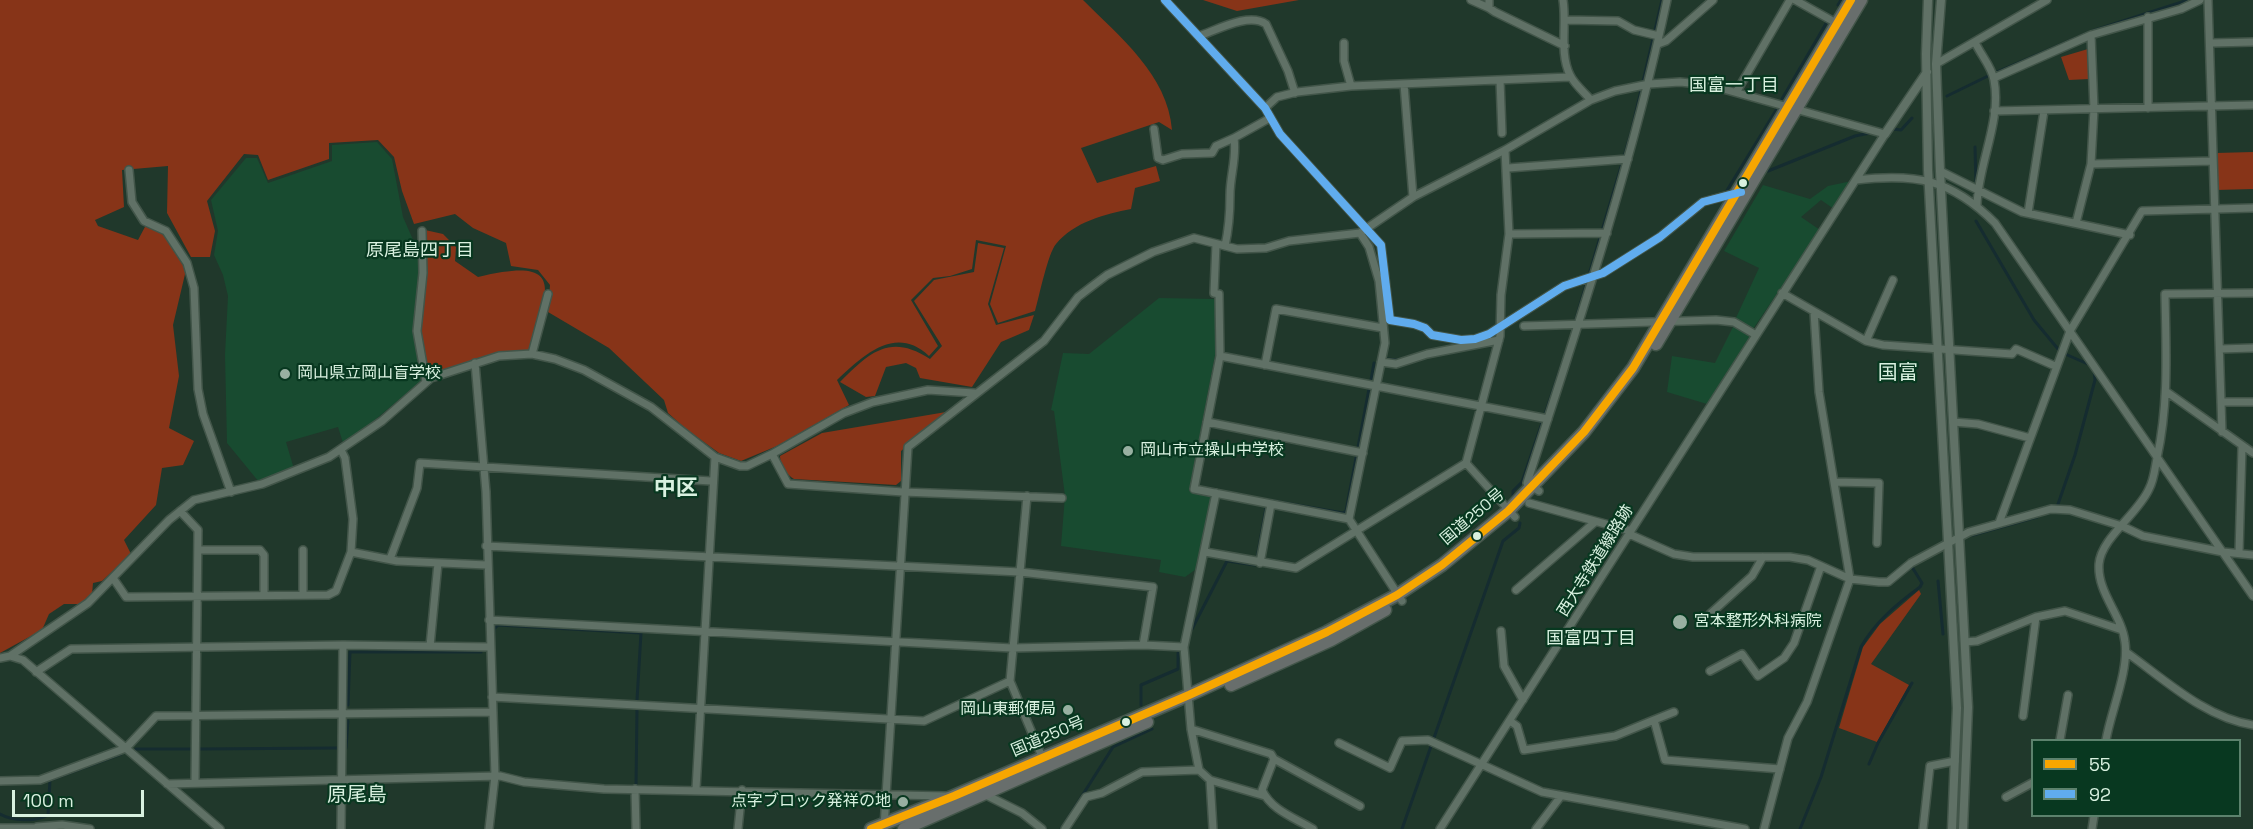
<!DOCTYPE html>
<html>
<head>
<meta charset="utf-8">
<style>
	body { margin:0 }
	#map { position:relative; width:2253px; height:829px; overflow:hidden; background:#20382b; font-family:"Space Grotesk",sans-serif }
	canvas { display:block }
	.legend { position:absolute; left:2031px; top:739px; width:210px; height:78px; box-sizing:border-box; background:#083820; border:2px solid #5c826d; margin:0; padding:8px 10px; list-style:none; font-size:18px; color:#d9f1e0 }
	.legend li { display:flex; align-items:center; gap:12px; height:30px }
	.legend b { width:30px; border:2px solid #5c826d }
	.scale { position:absolute; left:12px; top:790px; width:132px; height:27px; box-sizing:border-box; border:3px solid #d9f1e0; border-top:0; padding-left:8px; font-size:18px; line-height:21px; white-space:nowrap; color:#d9f1e0; -webkit-text-stroke:4px #083820; paint-order:stroke }
</style>
</head>
<body>
<div id="map">
<canvas width="2253" height="829"></canvas>
<ul class="legend">
<li><b style="height:8px;background:#f7a600"></b>55</li>
<li><b style="height:8px;background:#60acee"></b>92</li>
</ul>
<div class="scale">100 m</div>
</div>
<script>
const ctx = document.querySelector('canvas').getContext('2d');
ctx.lineJoin = 'round';
function paint(path, color) {
  ctx.fillStyle = color;
  ctx.fill(path, 'evenodd');
}
function stroke(path, color, width, dash) {
  ctx.strokeStyle = color;
  ctx.lineWidth = width;
  ctx.lineCap = dash ? 'butt' : 'round';
  ctx.setLineDash(dash || []);
  ctx.stroke(path);
}
function label(font, color, halo, rows, align = 'center') {
  ctx.font = font + ' "Space Grotesk","Noto Sans JP",sans-serif';
  ctx.lineWidth = 4.5;
  ctx.setLineDash([]);
  ctx.textBaseline = 'middle';
  ctx.strokeStyle = halo;
  ctx.fillStyle = color;
  for (const [text, x, y, turn = 0] of rows) {
    ctx.save();
    ctx.translate(x, y);
    ctx.rotate((+turn || 0) * Math.PI / 180);
    ctx.textAlign = isNaN(turn) ? turn : align;
    if (halo) ctx.strokeText(text, 0, 0);
    ctx.fillText(text, 0, 0);
    ctx.restore();
  }
}
const built = new Path2D(`
	M377,142L392,159L403,217L418,251L419,275L414,337L421,381L344,446L338,427L286,442L294,469L259,482L227,443L225,355L228,296L223,275L214,255L218,231L211,200L246,158H257L268,183L332,161V145Z
	M1852,181L1834,209L1821,200L1801,217L1820,230L1753,329L1735,320L1759,268L1724,251L1763,185L1810,199L1828,186Z
	M1159,298L1215,299V355L1189,491L1210,496L1212,500L1199,567L1185,577L1159,572L1161,560L1061,546L1065,496L1054,411L1051,410L1063,353L1089,354Z
	M1734,325L1750,336L1707,404L1667,392L1672,356L1715,363Z`);
const green = new Path2D(`
	M0,0H1083C1119,36 1168,75 1172,130L1159,122L1081,148L1097,183L1156,166L1160,181L1135,188L1131,209C1105,214 1074,222 1056,244C1048,253 1039,297 1035,311L998,323L990,304L1006,246L976,240L972,269L950,276L933,278L911,300L938,346L929,356C895,324 863,356 837,380L849,405L777,446L741,461L719,453L686,429L668,413L664,400L609,348L548,312L550,285L538,270L511,266L506,243L473,228L455,214L414,224L402,191L394,157L378,140L329,143V159L268,180L258,155L244,154L207,201L215,231L210,257H191L167,213L168,166L122,170L124,207L95,220L98,226L138,240L146,225L164,235L186,270L173,325L179,376L169,428L194,441L183,465L162,468L156,505L124,540L131,554L102,581L93,583L92,594L80,604H64L49,614L42,630L0,653Z
	M1203,0H1299L1237,11Z
	M2088,49L2089,79L2069,80L2061,57Z
	M2253,152V189L2216,190V153Z
	M425,230L443,234L456,247L455,261L478,277C566,256 548,288 531,351L501,353L432,376L426,371L419,334L426,282Z
	M978,243L1004,248L988,304L996,325L1034,315L1029,330L1001,342L972,387L920,378L916,368L906,363L886,367L875,396L866,397L840,382C870,352 890,333 930,359L942,346L914,301L934,280L974,272Z
	M946,412L901,451V481L896,485L794,479C787,475 780,465 780,456L822,433Z
	M1919,590L1921,594L1871,664L1909,685L1877,742L1839,728L1863,647L1880,624Z`);
const stream = new Path2D(`
	M1838,5L1841,0
	M1995,73L2095,30L2188,0
	M1947,96L1988,76
	M1782,99L1827,22
	M1893,129L1901,130L1912,118
	M1975,147L1976,185
	M1768,171L1855,136L1870,133
	M1726,192L1778,107
	M1976,221L2034,320L2058,349
	M1575,322L1631,133L1662,0
	M1481,340L1494,336L1519,318
	M2063,353L2090,365
	M1386,359L1399,360
	M1371,380L1374,363
	M1513,495V491L1522,482L1567,349
	M1268,500L1343,513L1346,511L1369,389
	M2057,507L2075,455L2095,380L2094,370
	M1973,535L2037,517
	M1257,558L1266,508
	M1938,581L1943,634
	M1192,629L1227,561L1255,565
	M493,653L494,629L498,625L641,633L637,700
	M348,705L350,652H481
	M1141,705V685L1178,669V653
	M346,748L348,721
	M136,749H191
	M199,749L338,748
	M1869,764L1878,743L1912,683
	M636,786L637,709
	M0,814C12,821 36,822 48,815L50,780L121,754
	M1061,829L1113,747L1152,729
	M1402,829L1503,541L1519,528L1520,523
	M1800,829L1821,777L1861,647C1875,622 1897,604 1920,587L1922,583L1912,567L1917,563`);
const minor = new Path2D(`
	M1165,0L1265,108L1280,134L1381,245L1390,320L1414,324L1425,328L1432,335L1461,340L1475,339L1489,334L1564,286L1603,273L1660,237L1703,202L1736,193
	M1471,0L1489,8
	M1489,0V8L1495,12L1565,46
	M1563,0C1567,24 1559,53 1570,75C1574,84 1585,93 1591,100
	M1795,0L1838,24
	M2208,0L2222,432
	M1566,20L1618,21L1634,30L1659,36
	M1199,36C1217,30 1249,12 1266,24L1288,71L1295,93
	M1975,42C1980,54 1992,67 1994,80C2002,121 1978,164 1977,205
	M1344,43V61L1351,86
	M2211,43L2253,42
	M1658,44L1666,41L1713,0
	M1936,64L2047,0
	M1994,78L2091,35L2181,9L2200,0
	M1500,80L1502,133
	M1404,84L1413,197
	M1737,91L1790,0
	M1265,108L1277,97L1297,92L1351,86L1570,77
	M2148,108V17
	M1994,111L2253,105
	M1154,129L1158,158L1163,160L1182,154L1212,153L1216,146L1234,138
	M2091,164L2213,161
	M1508,168L1628,159
	M129,170L132,202L144,221L166,231L187,263L194,288L198,389L203,414L231,492
	M1940,171L2022,212L2130,235
	M1856,180C1916,173 1951,179 1995,223L2253,596
	M2028,213L2044,111
	M2076,223L2091,164L2094,109L2091,35
	M422,231L423,273L417,331L426,382
	M1360,233L1369,247L1379,281L1385,343L1349,519L1402,601
	M1509,234L1607,233
	M1216,244L1214,293L1219,294L1220,356L1194,489L1349,519
	M1225,246C1229,228 1230,213 1230,195C1230,175 1237,158 1234,138L1270,118
	M1782,293L1866,341L1883,345L2012,354L2016,349L2055,366
	M1524,326L1716,320L1734,322L1756,335
	M1866,341L1893,280
	M2220,349L2253,348
	M532,354L548,294
	M1220,356L1548,419
	M1381,362L1396,364L1427,354L1499,340
	M475,363L486,492L495,776L489,829
	M1265,365L1276,309L1383,328
	M2167,392L2253,453
	M2222,402H2253
	M1207,422L1363,453
	M1953,422L1978,424L2030,438
	M772,454L788,484L903,492L1062,498
	M1466,463L1515,517
	M1834,482L1879,483L1877,543
	M1539,491L1527,483C1579,323 1632,164 1667,0
	M1216,493L1184,647L1191,729L1271,754L1274,759L1360,806
	M1027,496L1010,681L1043,759
	M1529,503L1631,531
	M180,511L198,530L195,782
	M1999,523L2070,331L2142,211L2253,208
	M1629,534L1674,554L1693,557H1790L1808,560L1850,579L1879,582H1888L1911,563L1969,532L2051,509L2070,510L2122,526L2143,536L2223,552L2253,555
	M486,546L1020,572L1153,587L1143,645
	M198,550H260L264,555V595
	M351,552L397,561L487,565
	M1205,552L1296,568L1466,463L1500,336L1501,295L1509,234L1505,150
	M2239,553L2242,447
	M390,559L417,488L420,463L711,481
	M1260,563L1271,504
	M113,578L126,597L328,595L336,591L351,552L353,519L345,458L341,450
	M1516,590L1595,522
	M303,595V550
	M1710,614L1752,576L1763,557
	M489,620L1012,648L1143,645L1184,647
	M1501,631L1504,666L1523,700
	M1965,642L1977,641L2036,617L2065,611L2122,630
	M430,646L438,563
	M2126,652C2164,679 2205,718 2253,725
	M10,656L88,603L169,520L194,500L262,484L329,457L382,421L431,378L499,356L532,354L555,359L584,370L651,407L715,457L740,466H747L772,454L844,413L873,402L928,390L974,393
	M0,658L10,656L23,660L220,829
	M1710,671L1742,654L1758,676L1784,658L1794,643L1821,566
	M36,672L71,649L343,645L490,647
	M492,697L924,721L1010,681
	M1674,712L1654,720L1665,760L1780,769
	M2023,716L2036,617
	M1510,721L1517,726L1524,750L1615,736L1654,720
	M1191,729L1199,770L1210,780L1265,796
	M2060,740L2068,695
	M2106,740C2111,711 2129,671 2125,642C2122,615 2097,593 2099,564C2101,538 2138,514 2149,489C2154,480 2155,468 2157,458C2169,403 2166,350 2165,294L2253,293
	M1339,743L1390,768L1402,741L1428,740L1542,792L1745,829
	M1274,759L1262,790C1271,810 1295,818 1313,829
	M1210,780L1213,829
	M0,781L40,780L126,748L156,716L492,712
	M167,784L500,776L524,782L604,789L947,796
	M635,789L636,829
	M696,789L715,457
	M984,794L1022,813L1042,829
	M2006,797L2032,783
	M37,827L62,825L90,829
	M884,827L908,447L1044,341L1078,297L1091,287L1107,275L1153,252L1194,238L1237,249L1266,248L1289,241L1360,233L1413,197L1505,150L1591,100L1615,91L1649,84L1680,82L1709,85L1885,134L1440,829
	M0,828H41
	M341,829L343,645
	M738,829L742,790
	M1065,829L1086,797L1102,793L1142,772L1199,770
	M1536,829L1561,796
	M1764,829L1788,738L1807,702L1850,579L1819,392L1814,312
	M1923,829L1930,766L1955,761
	M2092,829L2094,816`);
const tertiary = new Path2D(`
	M1928,0L1926,54L1928,170L1957,708L1952,829
	M1941,0L1936,64L1940,171L1968,707L1963,829
	M1885,134L1927,72`);
const trunk = new Path2D(`
	M1656,344L1861,0
	M1231,685L1331,640L1385,610
	M871,829L954,796L1189,695L1327,632L1397,595L1442,565L1508,511L1584,432L1633,368L1851,0
	M904,829L1147,722`);
const bus1 = new Path2D(`
	M871,829L954,796L1189,695L1327,632L1397,595L1442,565L1508,511L1584,432L1633,368L1851,0`);
const bus2 = new Path2D(`
	M1165,0L1265,108L1280,134L1381,245L1390,320L1414,324L1425,328L1432,335L1461,340L1475,339L1489,334L1564,286L1603,273L1660,237L1703,202L1741,192`);
const markers = [
	[1743,183,5,"#d9f1e0"],
	[285,374,6,"#98b0a1"],
	[1128,451,6,"#98b0a1"],
	[1477,536,5,"#d9f1e0"],
	[1680,622,8,"#98b0a1"],
	[1068,710,6,"#98b0a1"],
	[1126,722,5,"#d9f1e0"],
	[903,802,6,"#98b0a1"]
];
const poiNames = [
	["岡山県立岡山盲学校",297,374],
	["岡山市立操山中学校",1140,451],
	["宮本整形外科病院",1694,622],
	["岡山東郵便局",1056,710,"right"],
	["点字ブロック発祥の地",891,802,"right"]
];
const streetNames = [
	["国道250号",1473,517,-40],
	["西大寺鉄道線路跡",1596,561,-58],
	["国道250号",1048,737,-23]
];
const neighbourhoodNames = [
	["国富一丁目",1734,86],
	["原尾島四丁目",420,251],
	["国富四丁目",1591,639]
];
const quarterNames = [
	["国富",1898,374],
	["原尾島",357,796]
];
const districtNames = [
	["中区",676,489]
];
paint(built, '#184b30');
paint(green, '#873418');
stroke(stream, '#152c30', 3);
stroke(minor, '#425549', 10);
stroke(tertiary, '#425549', 11);
stroke(trunk, '#425549', 15);
stroke(minor, '#607166', 7);
stroke(tertiary, '#607166', 8);
stroke(trunk, '#686e6c', 12);
stroke(bus1, '#f7a600', 8);
stroke(bus2, '#60acee', 8);
for (const [x, y, r, color] of markers) {
  const dot = new Path2D();
  dot.arc(x, y, r, 0, 2 * Math.PI);
  ctx.fillStyle = color;
  ctx.fill(dot);
  stroke(dot, '#083820', 2);
}
label('16px', '#d9f1e0', '#083820', poiNames, 'left');
label('16px', '#d9f1e0', '#083820', streetNames);
label('18px', '#d9f1e0', '#083820', neighbourhoodNames);
label('20px', '#d9f1e0', '#083820', quarterNames);
label('bold 22px', '#d9f1e0', '#083820', districtNames);
</script>
</body>
</html>
